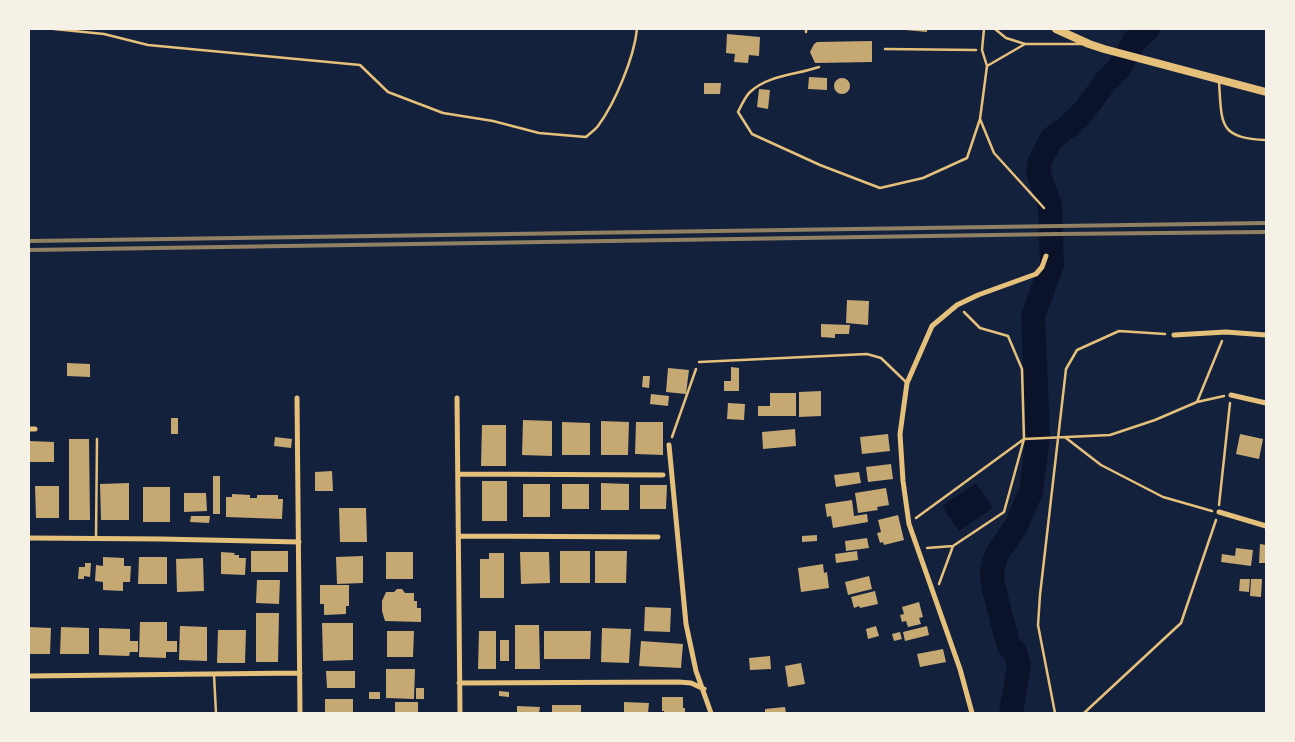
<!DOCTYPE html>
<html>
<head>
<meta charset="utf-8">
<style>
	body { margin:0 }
	#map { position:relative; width:1295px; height:742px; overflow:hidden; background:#14213d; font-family:"Noto Sans",sans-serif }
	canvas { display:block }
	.frame { position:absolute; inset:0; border:30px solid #f6f1e7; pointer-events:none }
</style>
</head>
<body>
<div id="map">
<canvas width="1295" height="742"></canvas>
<div class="frame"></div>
</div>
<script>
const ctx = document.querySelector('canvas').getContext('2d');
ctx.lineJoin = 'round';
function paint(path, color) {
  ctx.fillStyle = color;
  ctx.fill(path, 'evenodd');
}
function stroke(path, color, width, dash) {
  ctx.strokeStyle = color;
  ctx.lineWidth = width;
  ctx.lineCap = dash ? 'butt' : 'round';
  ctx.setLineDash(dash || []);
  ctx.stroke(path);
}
const water = new Path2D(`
	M976,483L993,508L959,531L942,506Z`);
const river = new Path2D(`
	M1011,713L1019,666L1015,652L1009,646L1001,617L993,585L992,569L997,554L1016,526L1031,491L1038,436L1033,316L1052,264L1050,206L1038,172L1040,161L1052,138L1069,126L1084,111L1106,81L1119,68L1135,40L1148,29`);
const building = new Path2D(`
	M905,29H927V32L905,30Z
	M727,34L760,37L759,56L749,55L748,63L734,62L735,54L726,53Z
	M872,41V62L815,63L810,52L814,44L817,42Z
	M809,77L827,78V90L808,89Z
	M834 86a8 8 0 1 1 16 0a8 8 0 1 1-16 0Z
	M704,83H721L720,94H704Z
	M759,89L770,90L768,109L757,107Z
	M847,300L869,301L868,325L846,323Z
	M821,324L850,325L849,334H835V338L821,337Z
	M67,363L90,364V377L67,376Z
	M731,367L739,368V391H724V381H731Z
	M668,368L689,370L686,394L666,392Z
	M643,376H650L649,388L642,387Z
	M821,391V416L799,417V392Z
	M770,393H796V416H758V406H770Z
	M651,394L669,396L668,406L650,404Z
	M728,403L745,404L744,420L727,419Z
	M171,418H178V434H171Z
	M523,420L552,421V456L522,455Z
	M601,421L629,422L628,455H601Z
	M562,422L590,423V455H562Z
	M636,422H663V455L635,454Z
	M482,425H506V466H481Z
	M795,429L796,446L763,449L762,432Z
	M888,434L890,451L862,454L860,437Z
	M1240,434L1263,439L1259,459L1236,454Z
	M275,437L292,439L291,448L274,446Z
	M69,439H89L90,520H69Z
	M29,441L54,442V462H29Z
	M891,464L893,479L868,482L866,467Z
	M332,471L333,491H315V472Z
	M859,472L861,483L836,487L834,475Z
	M213,476H220V514H213Z
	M482,481H507V521H482Z
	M129,483V520H101L100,484Z
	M601,483L629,484V510H601Z
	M523,484H550V517H523Z
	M562,484H589V509H562Z
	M640,485H667L666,509H640Z
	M35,486H59V518H36Z
	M143,487H170V522H143Z
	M886,488L889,505L877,507L878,510L858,513L855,493Z
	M184,493H206L207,511L184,512Z
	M232,494L250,495V498H257V495H278V499H283L282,519L226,517V497H232Z
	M852,500L854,516L867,514L868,522L833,528L831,516L827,517L825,504Z
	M339,508H366L367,542H340Z
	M898,515L904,540L884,545L883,542L880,543L877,533L881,532L878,520Z
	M191,516H210L209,523L190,522Z
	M817,535V541L802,542V536Z
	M867,538L869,548L846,551L845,541Z
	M1260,544L1266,545V563H1259Z
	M1236,548L1253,550L1251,566L1221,562L1222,554L1235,556Z
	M251,551H288V572H251Z
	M560,551H590V583H560Z
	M595,551H627L626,583H595Z
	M857,551L858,560L836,563L835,554Z
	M221,552L235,553L234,555H239V558H246L245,575L221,574Z
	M386,552H413V579H386Z
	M520,552H549L550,583L521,584Z
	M489,553H504V598H480V559H489Z
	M363,556V583L337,584L336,557Z
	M103,557L124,558V566H131L130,582H123V591L103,590V582L95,581L96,565L103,566Z
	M139,557H167V584H138Z
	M203,558L204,591L177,592L176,559Z
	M85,563H91L90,577L84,576V579H78L79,567H85Z
	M823,564L824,573L827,572L829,588L801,592L798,568Z
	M869,576L872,589L848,595L845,582Z
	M1240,579H1250L1249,592L1239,591Z
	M1251,579H1262L1261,597L1250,596Z
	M257,580H280L279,604L256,603Z
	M320,585H349V606H346V614L324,615V604H320Z
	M397,589H402L405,593H414V601H417V608H421V622L385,621L382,611V601L386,592H394Z
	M875,591L878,604L860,608L859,606L854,608L851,597Z
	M919,602L923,617L919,618L921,624L908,627L906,621L902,622L900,615L904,614L902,607Z
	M645,607L671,608L670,632L644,631Z
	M256,613H279L278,662H256Z
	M140,622H167V641H177V652H166V658L139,657Z
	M322,623H353V660L323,661Z
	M515,625H539L540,669H515Z
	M180,626L207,627V661L179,660Z
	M876,626L879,636L868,639L866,629Z
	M927,626L929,635L905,641L903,632Z
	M29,627L51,628L50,654H29Z
	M61,627L89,628V654H60Z
	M99,628L130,629V641H138V652H130L129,656L99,655Z
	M602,628L631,629L629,663L601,662Z
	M218,630H246L245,663H217Z
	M387,631H414L413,657H387Z
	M479,631H496V669H478Z
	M544,631H591L590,659H544Z
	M900,632L902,639L894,641L892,634Z
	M500,640H509V661H500Z
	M641,641L683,644L681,668L639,666Z
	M943,649L946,662L920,667L917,654Z
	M770,656L771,669L750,670L749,658Z
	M801,663L805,684L788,687L785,666Z
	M386,669H415L414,699L386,698Z
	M326,671H355V688H327Z
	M416,688H424V699H416Z
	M499,691L509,692V697L499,696Z
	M369,692H380V699H369Z
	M662,697H683V708H685V713H664V711H662Z
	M325,699H353V713H325Z
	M395,702H418V713H395Z
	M624,702L649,703L648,713H624Z
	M552,705H581V713H552Z
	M517,706L540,707L539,713H517Z
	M785,707L786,713H765V709Z`);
const path = new Path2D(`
	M806,32V29
	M885,49L976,50
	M1197,402L1222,341
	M672,437L696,369
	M1066,438L1101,465L1163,497L1212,511
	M1219,505L1230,403
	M916,518L1024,439L1022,369L1008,336L980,328L964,312
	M927,548L953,546
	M939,584L953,546L1004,512L1024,439L1110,435L1155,420L1197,402L1224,396
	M1055,713L1038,625L1040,595L1066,369L1077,350L1119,331L1165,334
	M1084,713L1181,623L1216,520`);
const service = new Path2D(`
	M54,29L104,34L148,45L360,65L388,92L443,113L493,121L539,133L586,137C590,133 595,130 598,126C615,103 634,58 637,29
	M984,29L982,50L987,66L980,119L994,153L1044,208
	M995,29L1006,38L1025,44
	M987,66L1025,44H1082
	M819,67C796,75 768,75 750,92C745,97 741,106 738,112L752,134L820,165L880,188L923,178L967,158L980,119
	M1219,82C1222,124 1218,138 1266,140
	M699,362L867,354L881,358L906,382
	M96,538L97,439
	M214,675L216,713`);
const minor = new Path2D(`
	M1174,335L1226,332L1266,335
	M1231,395L1266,403
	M297,398L300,713
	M457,398L460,713
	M29,429H35
	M669,445L686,624L696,671L711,713
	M458,474L663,475
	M1219,512L1266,526
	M459,536L658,537
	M29,538L161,539L299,542
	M29,676L300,673
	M459,683L679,682L691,683L704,689
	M972,713L960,669L909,524L903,481L900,434L907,383L932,326L957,305L978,295L1036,274L1042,267L1046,256`);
const secondary = new Path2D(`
	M1056,29L1089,44L1104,49L1266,92`);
const rail = new Path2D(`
	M29,241L1266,223
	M29,250L1058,234L1266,232`);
paint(water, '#0b132b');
stroke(river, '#0b132b', 24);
paint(building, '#c6a872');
stroke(path, '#e5c07b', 2.5);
stroke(service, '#e5c07b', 2.5);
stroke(minor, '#e5c07b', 5);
stroke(secondary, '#e5c07b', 8);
stroke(rail, '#918062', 4);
</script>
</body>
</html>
